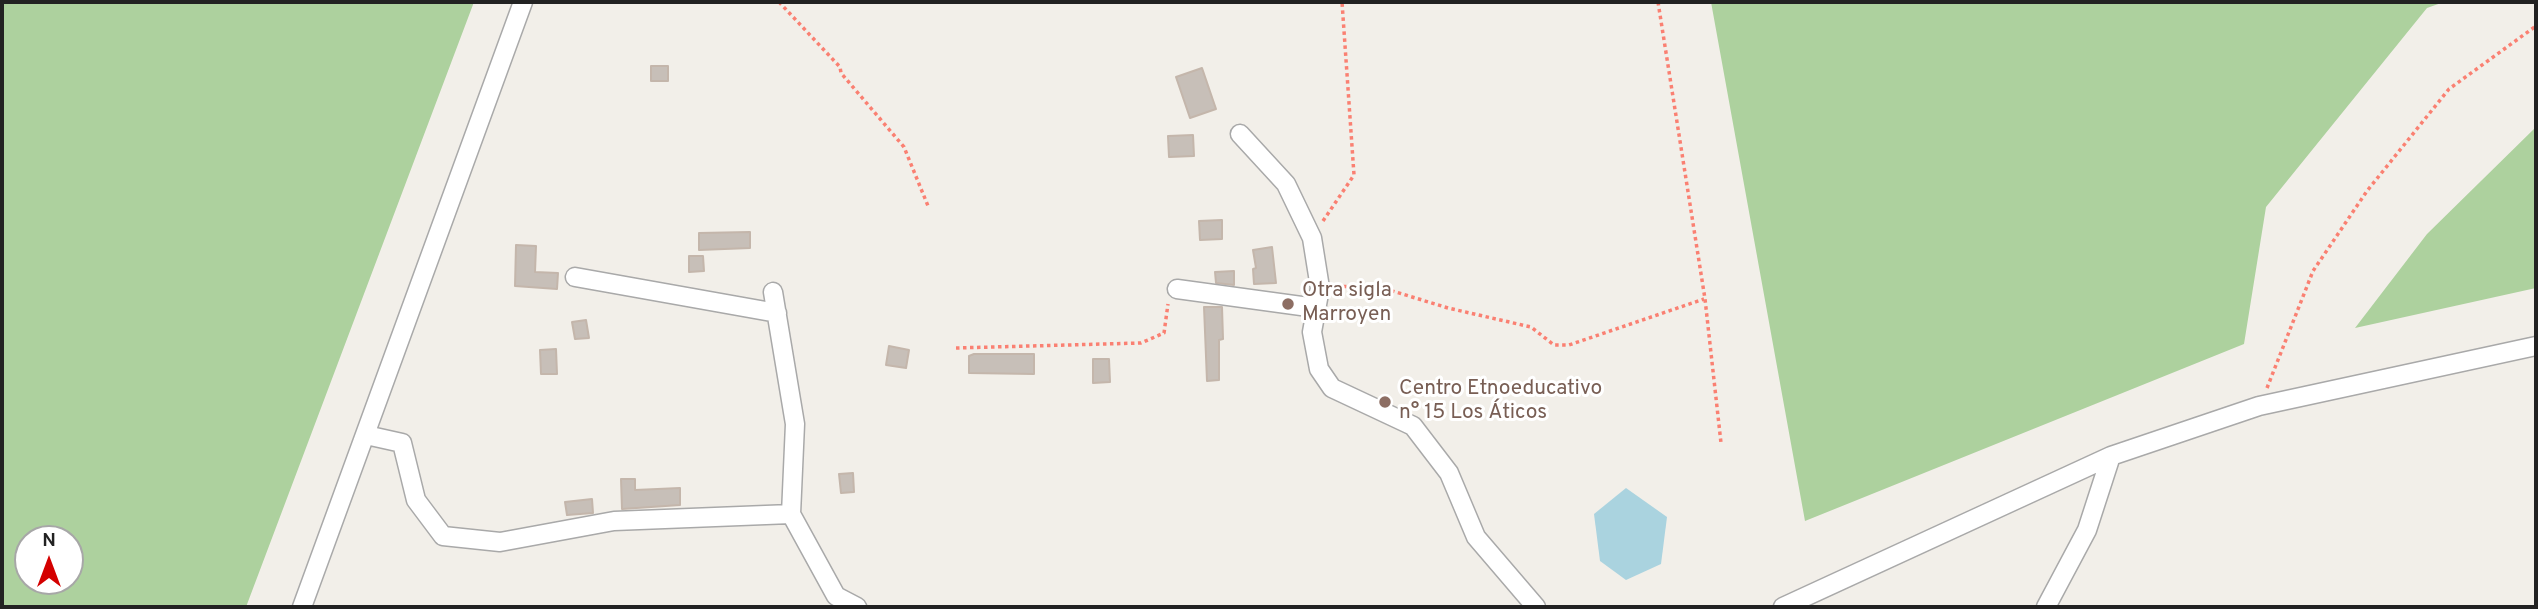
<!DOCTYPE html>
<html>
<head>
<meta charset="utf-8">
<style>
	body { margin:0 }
	#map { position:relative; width:2538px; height:609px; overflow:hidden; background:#f2efe9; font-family:Overpass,sans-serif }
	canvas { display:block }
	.frame { position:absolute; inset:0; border:4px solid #222; pointer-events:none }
	.north { position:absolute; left:14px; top:525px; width:70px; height:70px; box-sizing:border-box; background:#fff; border:2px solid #a7a7a7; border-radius:50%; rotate:0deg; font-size:19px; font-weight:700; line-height:28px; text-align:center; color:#222 }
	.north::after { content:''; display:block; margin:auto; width:24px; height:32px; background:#d40000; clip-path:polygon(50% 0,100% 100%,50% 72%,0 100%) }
</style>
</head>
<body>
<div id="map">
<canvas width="2538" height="609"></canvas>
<div class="frame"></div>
<div class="north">N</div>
</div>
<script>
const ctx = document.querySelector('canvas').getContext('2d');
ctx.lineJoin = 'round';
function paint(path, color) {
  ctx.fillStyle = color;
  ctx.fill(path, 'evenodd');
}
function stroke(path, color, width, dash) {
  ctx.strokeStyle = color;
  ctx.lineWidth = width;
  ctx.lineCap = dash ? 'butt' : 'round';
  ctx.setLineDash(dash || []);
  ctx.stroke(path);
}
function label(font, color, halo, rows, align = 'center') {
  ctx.font = font + ' Overpass,sans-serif';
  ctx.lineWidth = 6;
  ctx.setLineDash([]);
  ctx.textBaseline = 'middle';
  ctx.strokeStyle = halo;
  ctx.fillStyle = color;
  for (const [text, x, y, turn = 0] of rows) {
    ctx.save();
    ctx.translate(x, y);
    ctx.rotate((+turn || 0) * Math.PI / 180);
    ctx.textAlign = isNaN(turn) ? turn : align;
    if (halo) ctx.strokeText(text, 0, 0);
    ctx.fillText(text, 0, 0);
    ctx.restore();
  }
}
const forest = new Path2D(`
	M2,2H474L246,607H2ZM28,539H70V581H28Z
	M1711,2H2444L2427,8L2266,207L2244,344L1805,521Z
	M2536,127V288L2355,328L2427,234Z`);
const water = new Path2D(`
	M1626,488L1667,517L1661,564L1626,580L1600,561L1594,514Z`);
const building = new Path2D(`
	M651,66H668V81H651Z
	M1202,68L1216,109L1190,118L1176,77Z
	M1193,135L1194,156L1169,157L1168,136Z
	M1222,220V239L1200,240L1199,221Z
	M750,232V248L699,250V233Z
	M516,245L536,246L535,272L558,273L557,289L515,286Z
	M1272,247L1276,283L1254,284L1253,269L1256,268L1253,250Z
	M689,256H703L704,271L689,272Z
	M1234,271V285L1216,283L1215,272Z
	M1204,307H1222L1223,339L1219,340V380L1207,381Z
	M586,320L589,338L575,339L572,322Z
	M889,346L909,350L906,368L886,365Z
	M556,349L557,374H541L540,350Z
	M974,354H1034V374L969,373V356Z
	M1093,359H1109L1110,382L1093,383Z
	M853,473L854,492L841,493L839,474Z
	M621,479H635V490L680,488V505L622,509Z
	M592,499L593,513L567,515L565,502Z`);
const path = new Path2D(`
	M779,2L840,67L841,73L904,147L928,206
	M1658,2L1705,299L1721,443
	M1323,221L1354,175L1342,2
	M1336,287L1373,285L1448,308L1531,327L1554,345H1569L1704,299
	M956,348L1141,343L1164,333L1168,304
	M2267,388L2313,271L2367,191L2449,89L2536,26`);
const minor = new Path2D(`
	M1240,134L1286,184L1312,238L1320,288L1312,332L1319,369L1332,388L1413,426L1449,473L1476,537L1536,607
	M575,277L777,313
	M1177,289L1316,308
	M773,292L795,424L791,514L836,596L857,607
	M366,435L402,443L416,500L443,536L500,542L614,521L791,514
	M302,607L523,2
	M1783,607L2111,456L2259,406L2536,346
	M2046,607L2087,530L2111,456`);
const markers = [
	[1288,304,7,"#8d6e63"],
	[1385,402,7,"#8d6e63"]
];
const educationNames = [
	["Otra sigla",1302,292],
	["Marroyen",1302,316],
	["Centro Etnoeducativo",1399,390],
	["n° 15 Los Áticos",1399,414]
];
paint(forest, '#add19e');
paint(water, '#aad3df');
paint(building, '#c7bfb8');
stroke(building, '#c4b6ab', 2);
stroke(minor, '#a9a9a9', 21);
stroke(path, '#fa8072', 3.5, [3.5, 3.5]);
stroke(minor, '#fff', 18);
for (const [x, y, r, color] of markers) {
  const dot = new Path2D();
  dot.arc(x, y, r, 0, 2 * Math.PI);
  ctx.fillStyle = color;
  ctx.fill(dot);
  stroke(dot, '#fff', 2.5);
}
label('21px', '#785e54', '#fff', educationNames, 'left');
</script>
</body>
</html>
